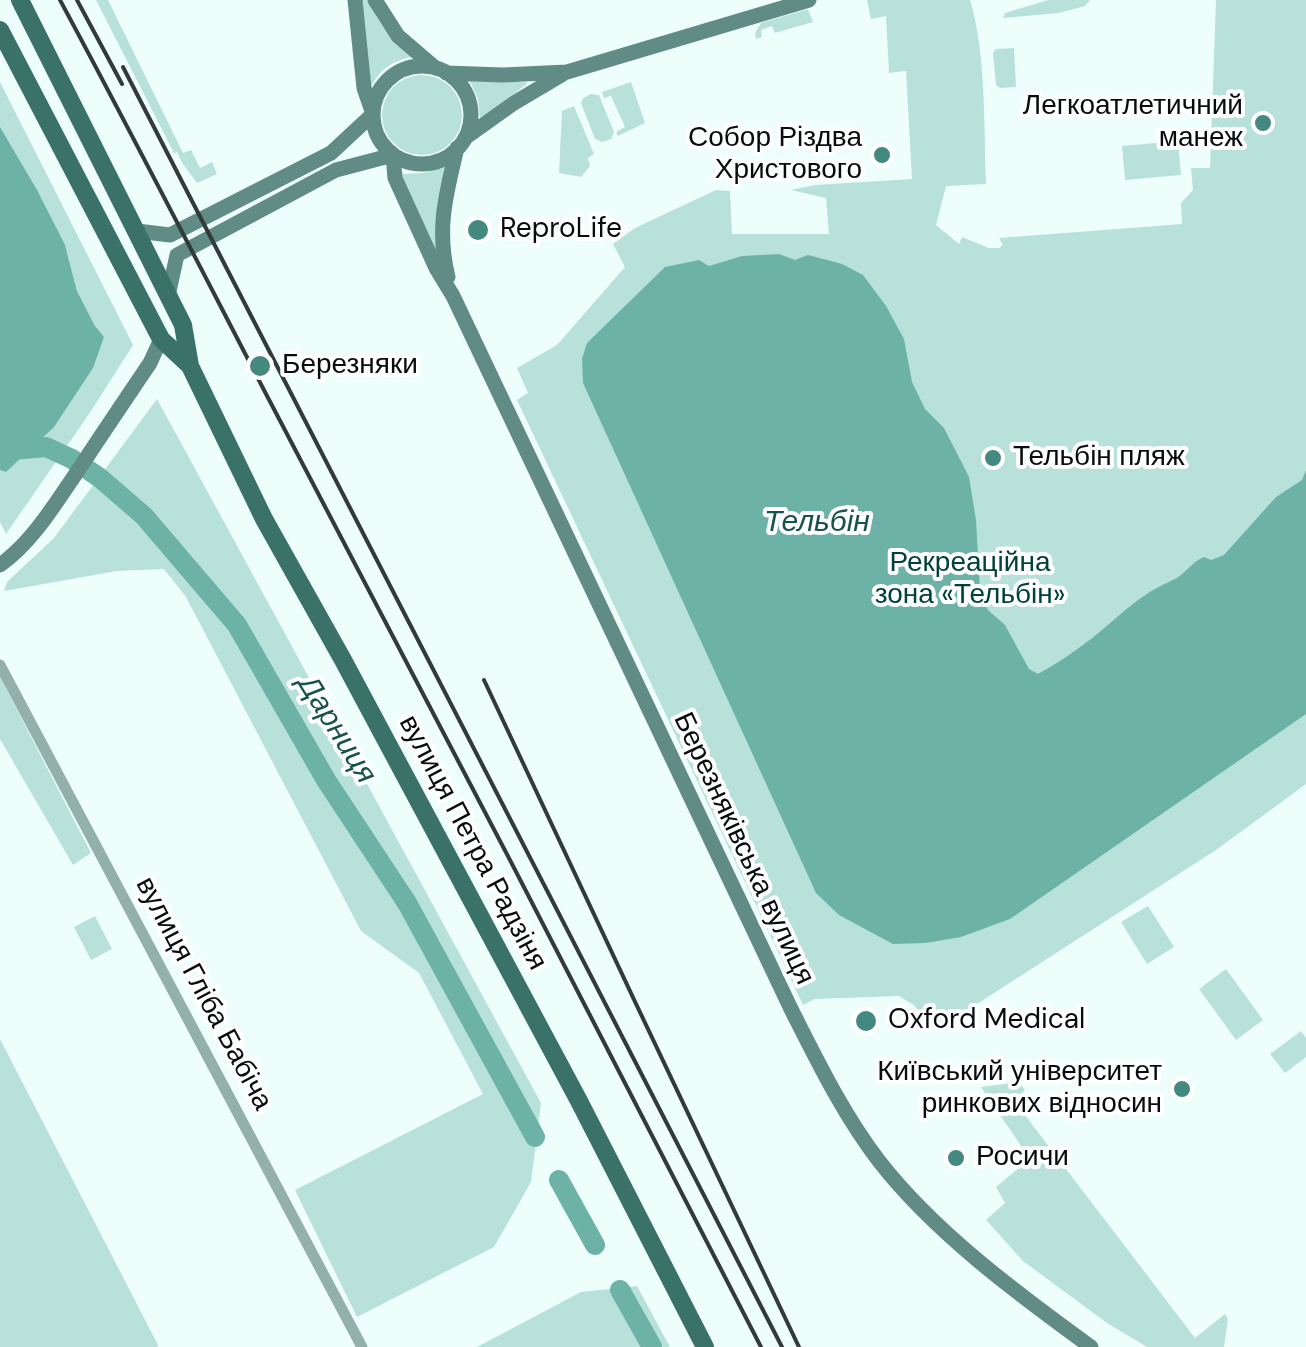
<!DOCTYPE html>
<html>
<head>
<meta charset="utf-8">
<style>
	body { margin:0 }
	canvas { display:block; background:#eefffb }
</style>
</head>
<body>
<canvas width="1306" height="1347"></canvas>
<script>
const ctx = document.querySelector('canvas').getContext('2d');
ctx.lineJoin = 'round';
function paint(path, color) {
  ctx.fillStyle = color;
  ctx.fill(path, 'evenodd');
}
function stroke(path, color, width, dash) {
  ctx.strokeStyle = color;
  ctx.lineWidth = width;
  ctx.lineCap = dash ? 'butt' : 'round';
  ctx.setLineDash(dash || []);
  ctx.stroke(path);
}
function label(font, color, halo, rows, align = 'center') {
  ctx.font = font + ' "DM Sans",sans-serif';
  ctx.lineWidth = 8;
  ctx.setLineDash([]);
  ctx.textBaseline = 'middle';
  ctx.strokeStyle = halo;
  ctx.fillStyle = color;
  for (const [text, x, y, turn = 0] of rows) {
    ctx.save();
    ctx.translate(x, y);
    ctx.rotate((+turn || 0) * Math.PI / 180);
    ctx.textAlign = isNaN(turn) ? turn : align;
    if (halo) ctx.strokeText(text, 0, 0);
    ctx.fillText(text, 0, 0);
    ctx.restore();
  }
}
const green = new Path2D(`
	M96,0H108L183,153L191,150L200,168L212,162L217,174L197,183L183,164L177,152L174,153Z
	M361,0H368C379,25 392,40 412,57C392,61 379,69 370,89Z
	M867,0H970C986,52 984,128 986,184L946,186L936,225L959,244L962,237L989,248H999L1003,245L999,238L1182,224L1181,203L1193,190L1191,168H1210L1216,0H1306V784L1216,850L963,1013L933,1028L914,1005L899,996L815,999L803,1005L517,400L528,393L517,368L557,345L625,267L613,244L635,228L716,190L730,191L732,234H829L826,198L791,190L815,185L912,179L906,71L889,73L886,16L871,19Z
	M1048,0H1090L1085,6L1059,13L1003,18L1005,13Z
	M808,9L813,22L775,33L772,26L761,30L762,37L756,39L755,33L761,23Z
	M1014,48L1016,87L1000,88L996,85L993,53L996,49Z
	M382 115a40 40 0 1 1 80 0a40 40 0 1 1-80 0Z
	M470,81L526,82L527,84L480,119L478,99Z
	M0,82L133,345L89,414L6,534L0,522V470L6,472L104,338L95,326L77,291L67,252L0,180Z
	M631,82L645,123L618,136L616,132L625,127L611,96L604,98L602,92Z
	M591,94L599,95L614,132L611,139L602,142L595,139L581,103L583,98Z
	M574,106L594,154L588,158L590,166L581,177L559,173L562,111Z
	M1178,141L1181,175L1125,180L1122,146Z
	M446,167L440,261L401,174L424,173Z
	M157,399L541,1103L531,1182L494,1247L357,1317L295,1190L483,1094L419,973L361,931L186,597L164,569L117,571L4,591L7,582L54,538Z
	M0,677L91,853L73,865L0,739Z
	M1148,906L1174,947L1147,964L1121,922Z
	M95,916L112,949L91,960L74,927Z
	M1226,969L1263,1020L1236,1040L1199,989Z
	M1301,1031L1306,1038V1057L1285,1073L1270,1054Z
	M0,1039L157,1343L158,1347H0Z
	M1019,1082L1025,1090L1015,1102L1195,1338L1225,1314L1228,1319L1224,1347H1147L1107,1323L1023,1261L986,1220L1005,1203L996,1187L1030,1159L981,1087Z
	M637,1286L670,1347H477L581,1292Z`);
const water = new Path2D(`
	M0,127L37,190L65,245L77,291L95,326L104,337L93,368L54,427L6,472L0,470Z
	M779,254L795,260L808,255L842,264L863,275L886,306L904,339L912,382L925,409L944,428L969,477L976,520L980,590L988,610L1005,625L1029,669L1038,674C1056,664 1074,652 1091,639C1120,616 1138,595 1173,580C1185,575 1191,562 1204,557L1211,560L1224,555L1276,497L1302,480L1306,470V714L1010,919L961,937L926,943L893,944L839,915L816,893L583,383L582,359L587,343L665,267L699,260L709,266L742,256Z`);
const river = new Path2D(`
	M0,446L13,450L46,447L72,459L100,478L144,516L237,625L326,780L407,903L535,1137
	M559,1180L595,1245
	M620,1290L652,1347`);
const street = new Path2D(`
	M0,665L362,1347`);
const secondary = new Path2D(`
	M355,0L364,88L373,114
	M375,0L398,36L433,66
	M373 115a49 49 0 1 1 98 0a49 49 0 1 1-98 0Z
	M446,73L503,75L567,72L809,0
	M465,138L514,103L563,74
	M393,155L395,178L436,268L453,296L791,1009C818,1062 843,1114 879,1161C934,1232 1018,1294 1091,1347
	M137,231L170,235L331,153L373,114
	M448,277C436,229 446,194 457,148
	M168,296L177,255L336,170L393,155
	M0,565C32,542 53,507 75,475C100,437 125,400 150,363L161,339`);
const primary = new Path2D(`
	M20,0L183,325L190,366L264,519L343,660L579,1101L705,1347
	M0,30L161,339L190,366`);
const rail = new Path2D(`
	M60,0C130,130 197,261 265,392C432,709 598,1028 761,1347
	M77,0L122,84
	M123,67L782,1347
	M484,680C587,903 694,1125 799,1347`);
const markers = [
	[1263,123,10,"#44897f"],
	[882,155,10,"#44897f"],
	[478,230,12,"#44897f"],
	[260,366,12,"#44897f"],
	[993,458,10,"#44897f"],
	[866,1021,12,"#44897f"],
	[1182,1089,10,"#44897f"],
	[956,1158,10,"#44897f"]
];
const poiNames = [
	["Легкоатлетичний",1243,107,"right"],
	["манеж",1243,139,"right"],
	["Собор Різдва",862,139,"right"],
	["Христового",862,171,"right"],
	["ReproLife",500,230],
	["Березняки",282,366],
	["Тельбін пляж",1013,458],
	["Oxford Medical",888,1021],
	["Київський університет",1162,1073,"right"],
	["ринкових відносин",1162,1105,"right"],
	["Росичи",976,1158]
];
const parkNames = [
	["Рекреаційна",970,564],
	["зона «Тельбін»",970,596]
];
const streetNames = [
	["вулиця Петра Радзіня",472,843,62],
	["Березняківська вулиця",743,849,65],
	["вулиця Гліба Бабіча",203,994,62]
];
const waterNames = [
	["Тельбін",817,523],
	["Дарниця",336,730,58]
];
paint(green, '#b8e1da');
paint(water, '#6db2a7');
stroke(river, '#6db2a7', 20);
stroke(street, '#94b0ab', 11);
stroke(secondary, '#618c85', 15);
stroke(primary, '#3a726a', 18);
stroke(rail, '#323b39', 4);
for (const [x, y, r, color] of markers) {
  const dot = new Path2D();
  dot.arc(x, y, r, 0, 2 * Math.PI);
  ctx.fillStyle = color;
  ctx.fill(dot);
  stroke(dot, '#fff', 4);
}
label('28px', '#070d0c', '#fff', poiNames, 'left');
label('28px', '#00413a', '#fff', parkNames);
label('28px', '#070d0c', '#fff', streetNames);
label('italic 30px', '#18534b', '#fff', waterNames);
</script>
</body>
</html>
